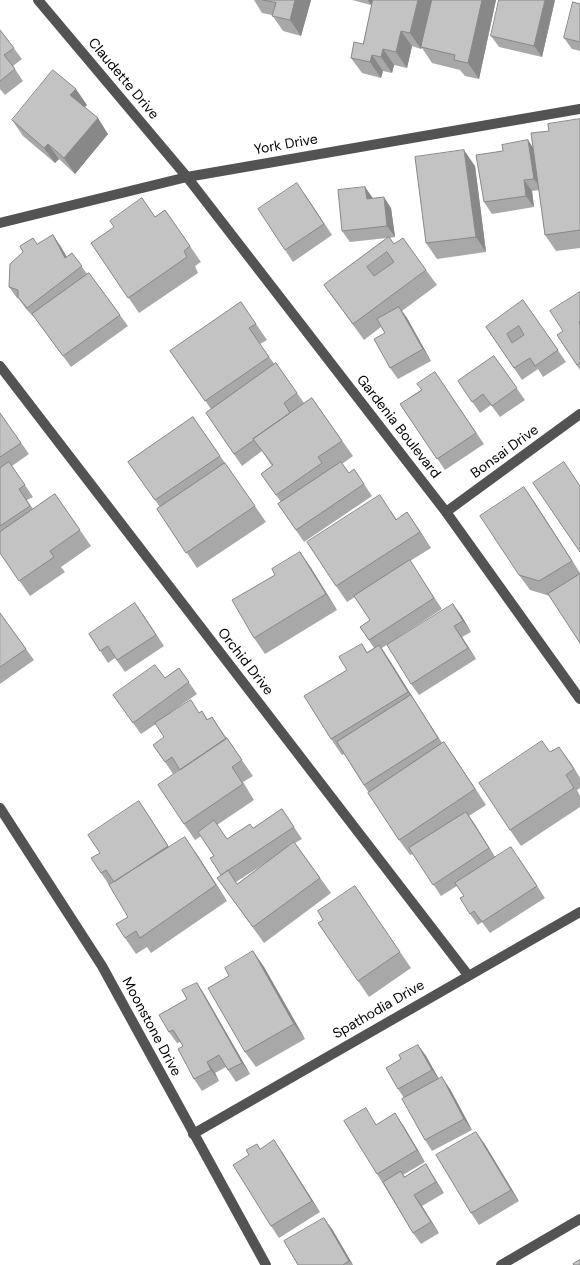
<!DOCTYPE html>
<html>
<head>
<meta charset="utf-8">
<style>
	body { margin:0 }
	canvas { display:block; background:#fff }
</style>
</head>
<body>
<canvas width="580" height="1265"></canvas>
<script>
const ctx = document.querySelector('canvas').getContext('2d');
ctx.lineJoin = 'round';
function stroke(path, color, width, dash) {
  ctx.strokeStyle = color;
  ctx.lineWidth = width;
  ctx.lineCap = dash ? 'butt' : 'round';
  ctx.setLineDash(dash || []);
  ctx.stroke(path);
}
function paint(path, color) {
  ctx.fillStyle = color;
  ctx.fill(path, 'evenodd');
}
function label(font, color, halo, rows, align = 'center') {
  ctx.font = font + ' "DM Sans",sans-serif';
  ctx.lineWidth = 5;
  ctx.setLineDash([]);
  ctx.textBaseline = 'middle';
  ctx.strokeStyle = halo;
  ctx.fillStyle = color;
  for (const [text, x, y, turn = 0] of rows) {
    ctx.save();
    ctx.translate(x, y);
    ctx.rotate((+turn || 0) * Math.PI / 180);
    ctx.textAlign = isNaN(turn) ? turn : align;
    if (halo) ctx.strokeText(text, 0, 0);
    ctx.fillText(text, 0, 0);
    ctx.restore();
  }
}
const minor = new Path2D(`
	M38,0L187,177L446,512L580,699
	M0,223L187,177L580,109
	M0,366L468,975
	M446,512L580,414
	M0,808L102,966L266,1265
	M193,1134L580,912
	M501,1265L580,1219`);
const wall = new Path2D(`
	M254,0H311L301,36L283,31L272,15L262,13Z
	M352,0H373L371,5Z
	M373,0H496L479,79L465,76L460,70L432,63L422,48L421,49L412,46L407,68L394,65L392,73L383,71L381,78L362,73L351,58L363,44Z
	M555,0L542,57L499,47L491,36Z
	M580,4V51L572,49L564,38Z
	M0,30L22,59L13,66L23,81L5,95L0,89Z
	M87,105L84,107L108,134L75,174L59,159L55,163L23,136L12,120Z
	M580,119V248L556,251L545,235L539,190L532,191L534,207L492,214L484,202L503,151L528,140L533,148L549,131Z
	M475,166L486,252L437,259L426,243Z
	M365,187L373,198L391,208L395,237L389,238L394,244L426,270L437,285L402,311L407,318L431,361L398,379L390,368L385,333L381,327L364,340L324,285L387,238L350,242L342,231Z
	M305,194L332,235L293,262L285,250Z
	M165,210L201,262L195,266L198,273L139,313L91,243L155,217Z
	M53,235L61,247L67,257L72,253L87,274L89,273L128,326L71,367L36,319L26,309L19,299L17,298L9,287L37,244Z
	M580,292V370L557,335L563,331Z
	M523,300L566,362L543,377L538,369L522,380L486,327Z
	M241,302L267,340L260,344L275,365L276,363L304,403L312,398L353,456L342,464L349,473L354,469L372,496L304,542L278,504L281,502L261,474L272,466L262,451L242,466L206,413L211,409L170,351Z
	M494,356L525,400L500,417L491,405L480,413L458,381Z
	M435,372L484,444L445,470L400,404L421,390Z
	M0,413L29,454L12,466L33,497L27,500L33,509L55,494L91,546L61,567L65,572L30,596L0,553Z
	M193,417L225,463L266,522L197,568L157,509L160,507L128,462Z
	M535,503L580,573V643L550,596L530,590L519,575Z
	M391,511L397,520L418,528L431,548L410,561L442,609L382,648L390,661L415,701L442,743L444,742L486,805L469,816L495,857L519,858L545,898L490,933L482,922L478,925L470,914L464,896L457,886L441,896L413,854L410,855L399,840L344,754L342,755L331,739L347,670L362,644L367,652L374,648L360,627L370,620L355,597L347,602L336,586Z
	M300,552L311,568L337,610L265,654L254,638L275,575Z
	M0,613L34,660L0,684Z
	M143,614L164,646L125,672L115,658L108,663L89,634Z
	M461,615L471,632L462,637L476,659L419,695L411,684Z
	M179,668L197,694L170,713H200L202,711L208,720L212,717L253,776L243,782L254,800L217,825L227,839L253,828L282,809L302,839L295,843L331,893L264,943L217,878L221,875L214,856L201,836L195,840L184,824L180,770V769L173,774L165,762L164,737L156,724L141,734L113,695L165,678ZM270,860L237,884L236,882Z
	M550,752L570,762L580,778V788L577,790L580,796V807L521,846L510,830Z
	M147,813L169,847L196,853L227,901L151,953L147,947L136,954L125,938L128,917L114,882L109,885L101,873L100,853Z
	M355,886L411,968L369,997L358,981L323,920Z
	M253,951L264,967L305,1039L256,1067L245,1052L229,976Z
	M197,983L204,994L250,1074L236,1082L226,1067L215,1073L219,1081L202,1091L194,1079L183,1046L180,1042L177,1043L169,1032Z
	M418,1045L426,1056L439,1079L450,1089L472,1130L432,1151L425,1140L404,1098L398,1089L401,1059Z
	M377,1125H403L425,1162L403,1175L405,1177L426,1164L444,1193L422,1206L439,1233L421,1244L413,1233L377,1174Z
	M484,1143L519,1201L479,1225L471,1213Z
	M260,1149L282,1152L320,1212L279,1238L271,1226Z
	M332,1229L353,1265H298Z`);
const shadedWall = new Path2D(`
	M295,0H311L301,36L290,20Z
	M368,0H373L371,5Z
	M418,0H433L421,49L410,33Z
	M482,0H496L479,79L468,63Z
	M545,0H555L542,57L534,46Z
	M401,31L412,46L407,68L396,52Z
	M383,49L394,65L392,73L381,57Z
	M372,55L383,71L381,78L370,62Z
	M76,89L87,105L81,111L70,95Z
	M98,118L108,134L75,174L64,158Z
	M528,140L536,152L542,190L534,179Z
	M48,144L59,159L55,163L44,148Z
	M464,150L475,166L486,252L476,237Z
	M524,180L532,191L534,207L526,196Z
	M365,187L373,199H367Z
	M384,197L391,208L395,237L387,226Z
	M53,235L61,247L73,269L65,258Z
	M399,307L407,318L431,361L423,349Z
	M524,487L535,503L580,573L572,561Z
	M407,512L418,528L431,548L420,532Z
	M300,552L311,568L337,610L326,594Z
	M453,604L461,615L471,632L463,621Z
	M454,626L462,637L476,659L468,648Z
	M379,645L390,661L415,701L449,754L408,692Z
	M444,742L455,758L486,805L475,789Z
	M559,747L570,762L580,778L574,769Z
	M466,812L474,823L497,860L489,848Z
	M185,837L196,853L227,901L216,885Z
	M253,951L264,967L305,1039L294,1024Z
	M197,983L204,994L250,1074L242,1063Z
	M418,1045L426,1056L440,1081L432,1070Z
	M207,1062L215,1073L219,1081L211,1070Z
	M442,1077L450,1089L472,1130L464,1119Z
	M395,1113L403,1125L425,1162L417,1150Z
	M476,1132L484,1143L519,1201L511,1190Z
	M274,1140L282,1152L320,1212L312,1201Z
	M426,1164L433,1176L444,1193L436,1182Z
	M414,1195L422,1206L439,1233L431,1222Z
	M324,1218L332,1229L353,1265L349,1261Z`);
const building = new Path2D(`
	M263,0H295L290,20L272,16L276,3Z
	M373,0H418L410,33L401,31L396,52L383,49L381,57L372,55L370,62L351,58L354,42L363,44Z
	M432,0H482L468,63L454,60L455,55L421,47Z
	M499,0H545L534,46L491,36Z
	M573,2L580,4V42L564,38Z
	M0,30L14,48L4,55L15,69L0,81Z
	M53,70L76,89L70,95L98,118L64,158L48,144L44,148L12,120Z
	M580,119V230L545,235L531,133L549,131L548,124Z
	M528,140L534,179L524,180L526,196L484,202L476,155L503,151L502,145Z
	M464,150L476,237L426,243L415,157Z
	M297,183L324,224L285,250L258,209Z
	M365,187L367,199L384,197L387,226L342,231L338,190Z
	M142,198L155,217L165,210L190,246L184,251L187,257L128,298L91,243L114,227L110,221Z
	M53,235L65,258L72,253L82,266L27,308L18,297V290L9,287L10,264L23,252L20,246L33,238L37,244Z
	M389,237L394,244L403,238L426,270L353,324L324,285ZM387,252L394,262L374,276L367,267Z
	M89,273L120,315L63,356L32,314Z
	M580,292V321L579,322L580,325V363L577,365L557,335L563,331L550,311Z
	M523,300L558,350L535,366L530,358L514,368L486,327ZM519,326L524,335L512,343L507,334Z
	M241,302L256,324L249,328L269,357L205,401L170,351Z
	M399,307L423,349L390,368L374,339L385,333L377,319Z
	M494,356L517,388L492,406L483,394L472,402L458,381Z
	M276,363L297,393L284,403L290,413L253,439L254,440L234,454L206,413Z
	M435,372L476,433L437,459L400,404L422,390L417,384Z
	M312,398L342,441L318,457L322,463L276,495L261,474L273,465L253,439Z
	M0,413L21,443L0,457Z
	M193,417L220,456L155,500L128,462Z
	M9,462L25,485L19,489L30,506L0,526V468Z
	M341,462L349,473L354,469L364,484L296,530L278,504Z
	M564,462L580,486V552L533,483Z
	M225,463L255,506L186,553L157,509Z
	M524,487L572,561L539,581L519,575L480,516Z
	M55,494L80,530L50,551L54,557L19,581L0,553V532Z
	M380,495L396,520L407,512L420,532L336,586L307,542Z
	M300,552L326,594L254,638L232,600L275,575L272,569Z
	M410,560L434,598L369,640L360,627L370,620L354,596Z
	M580,574V643L548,594Z
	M135,603L156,635L117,660L108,646L100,651L89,634Z
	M453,604L463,621L454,626L468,648L411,684L387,645Z
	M0,613L26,649L0,667Z
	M362,644L367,653L379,645L408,692L331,739L304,696L347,670L339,657Z
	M155,665L165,678L179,668L189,682L133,723L113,695Z
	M411,695L438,738L364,785L337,742Z
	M191,700L199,713L202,711L207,720L212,717L226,739L180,770L172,757L165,762L153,745L164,737L155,723Z
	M227,738L242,760L232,767L243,784L184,824L158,785Z
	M542,741L550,752L559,747L574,769L566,775L574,788L510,830L479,783Z
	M444,742L475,789L399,840L368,793Z
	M139,801L168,846L114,882L106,870L101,873L91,858L100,853L88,835Z
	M282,809L294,827L221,875L210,858L214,856L198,832L214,820L227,839L250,824L253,828Z
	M466,812L489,848L433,885L409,848Z
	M185,837L216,885L140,938L136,931L125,938L116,924L128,917L109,885Z
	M294,842L320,878L253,927L217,878L228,870L237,884Z
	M511,847L537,886L482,922L474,911L470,914L460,898L464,896L455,883Z
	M355,886L400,952L358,981L318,923L323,920L318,911Z
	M253,951L294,1024L245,1052L208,988L229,976L225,968Z
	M197,983L242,1063L228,1070L219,1055L207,1062L211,1070L194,1079L178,1049L183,1046L173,1030L169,1032L159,1015L187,999L182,990Z
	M418,1045L432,1070L398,1089L386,1068L401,1059L399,1055Z
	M442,1077L464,1119L425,1140L402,1099Z
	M366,1108L376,1125L395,1113L417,1150L377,1174L344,1121Z
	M476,1132L511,1190L471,1213L436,1155Z
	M274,1140L312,1201L271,1226L233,1165L249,1155L246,1150L257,1144L260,1149Z
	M426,1164L436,1182L414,1195L431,1222L413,1233L383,1182L401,1171L404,1177Z
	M324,1218L349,1261L343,1265H298L284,1241Z
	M580,1260V1265H574L573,1264Z`);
const streetNames = [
	["Claudette Drive",123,79,50],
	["York Drive",286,145,-10],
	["Gardenia Boulevard",398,427,52],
	["Bonsai Drive",505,452,-36],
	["Orchid Drive",245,662,52],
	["Spathodia Drive",379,1010,-30],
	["Moonstone Drive",151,1027,62]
];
stroke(minor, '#535353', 10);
paint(wall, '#a8a8a8');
paint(shadedWall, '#888');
paint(building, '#c3c3c3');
stroke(building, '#888', 1);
label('14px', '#000', '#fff', streetNames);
</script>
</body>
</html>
